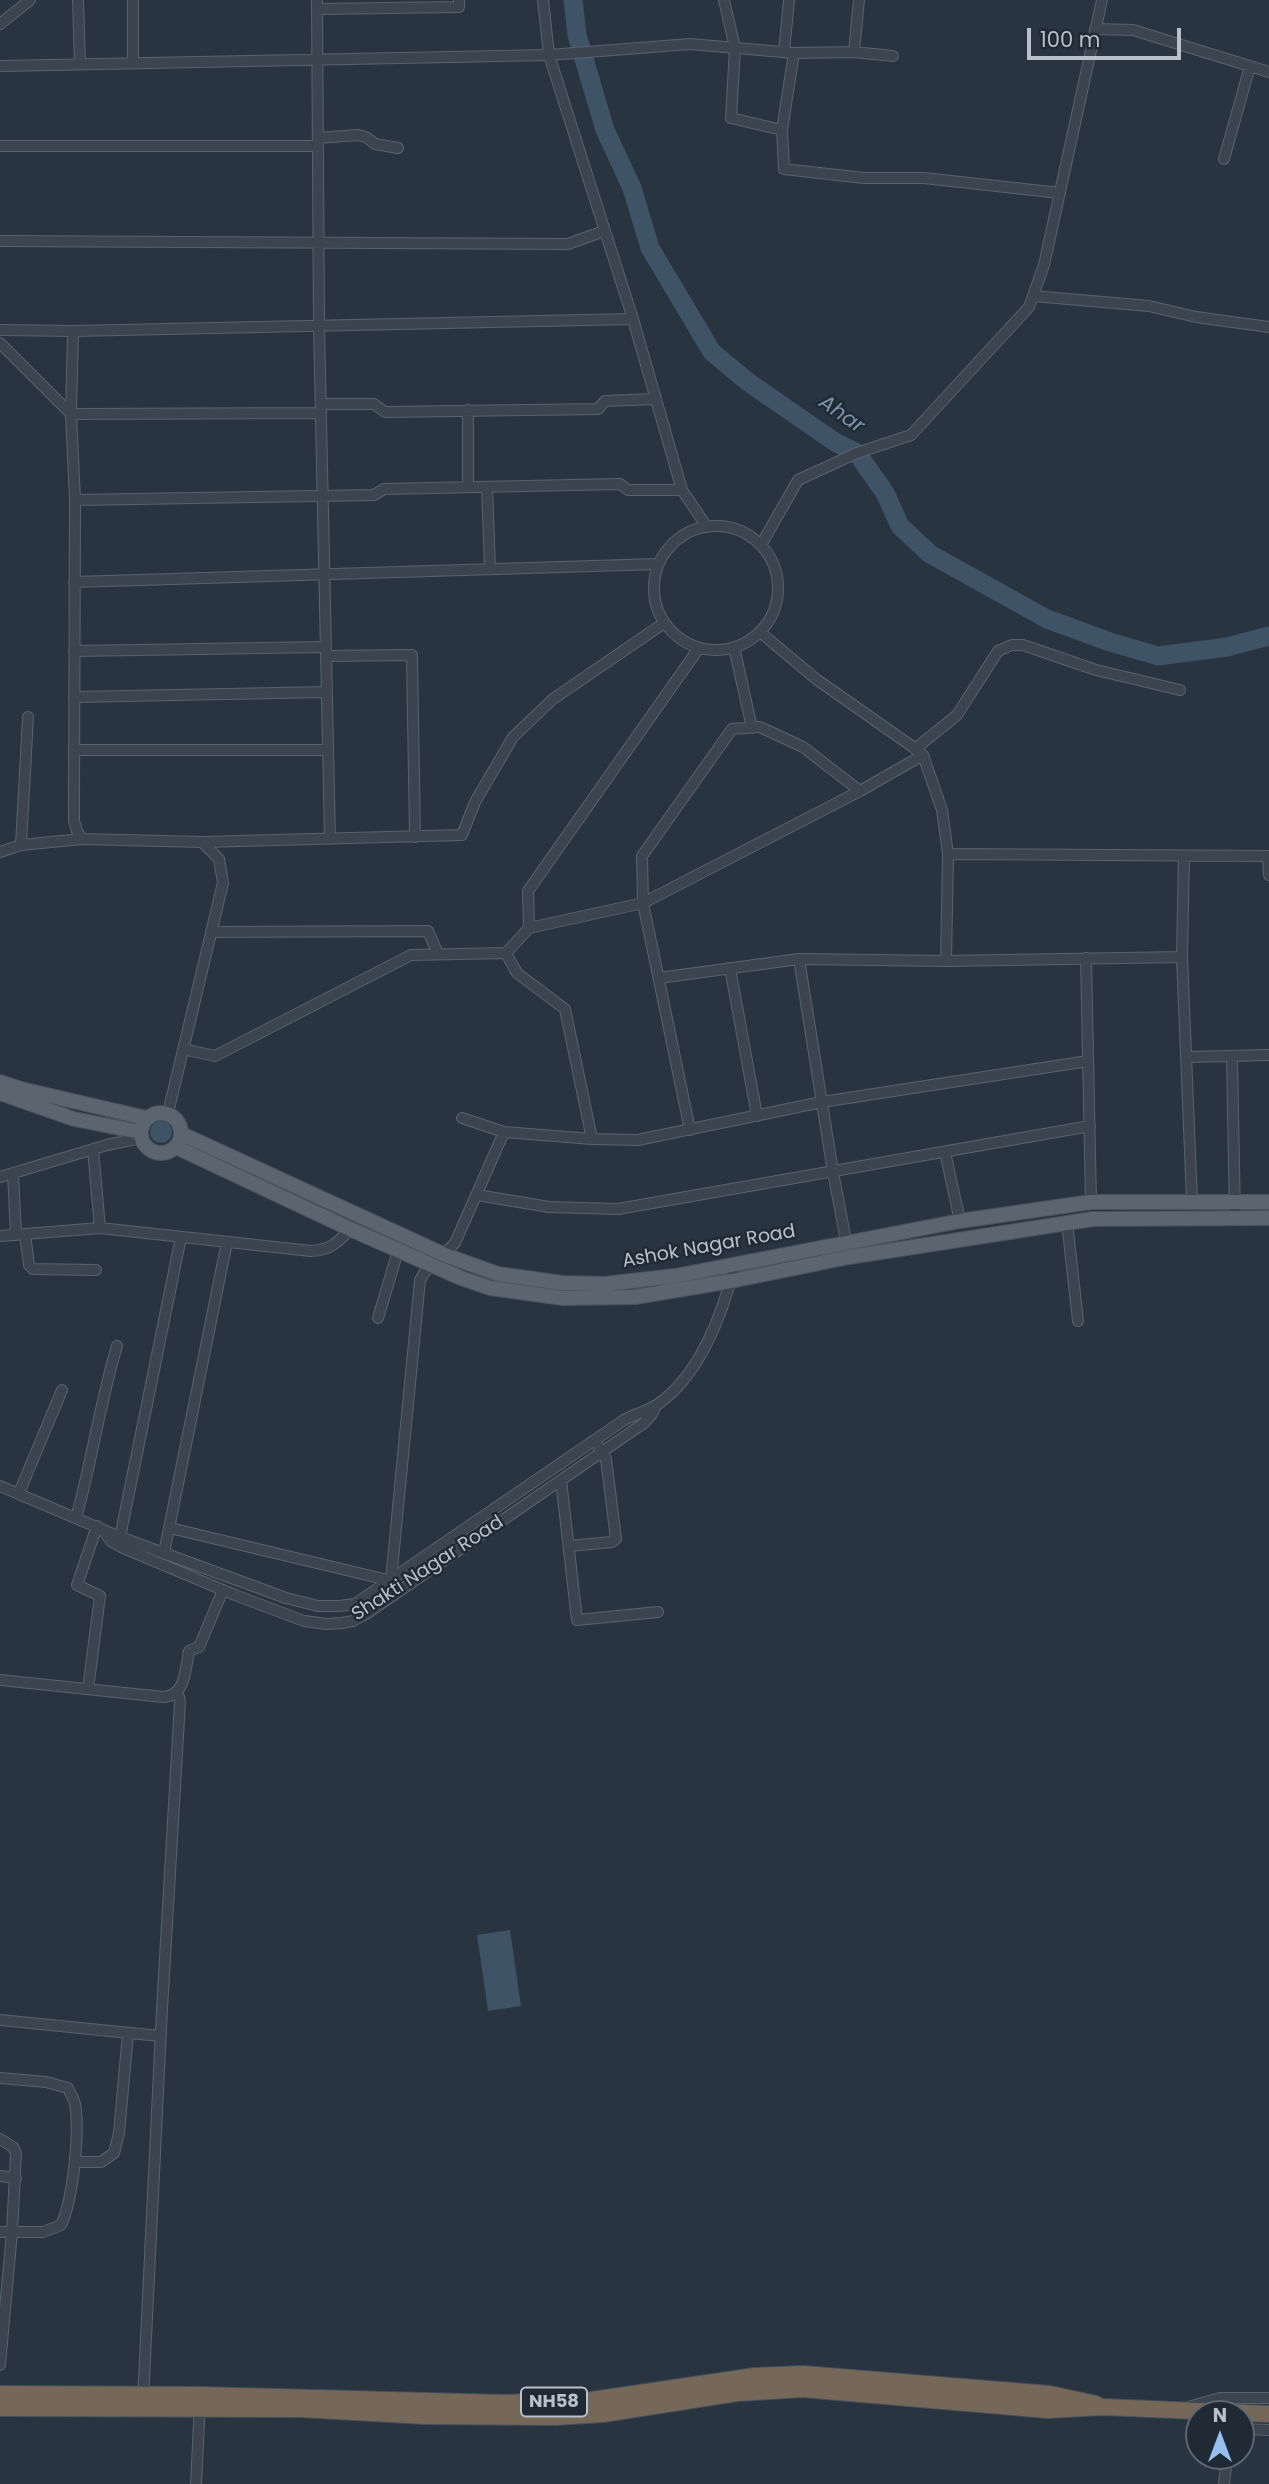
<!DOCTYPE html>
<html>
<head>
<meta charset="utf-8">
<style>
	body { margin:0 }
	#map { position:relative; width:1269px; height:2484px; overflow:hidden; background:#28343f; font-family:Poppins,sans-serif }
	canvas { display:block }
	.north { position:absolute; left:1185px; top:2400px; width:70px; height:70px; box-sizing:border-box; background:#202a35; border:2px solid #5d6671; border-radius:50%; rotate:0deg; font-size:19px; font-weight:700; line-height:28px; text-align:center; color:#b8c0ca }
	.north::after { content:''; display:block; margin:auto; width:24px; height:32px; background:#95c1f1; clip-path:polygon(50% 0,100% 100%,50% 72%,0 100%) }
	.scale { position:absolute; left:1027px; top:28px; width:154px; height:32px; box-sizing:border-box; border:4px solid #b8c0ca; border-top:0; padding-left:9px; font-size:21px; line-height:24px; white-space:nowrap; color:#b8c0ca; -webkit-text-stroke:5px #202a35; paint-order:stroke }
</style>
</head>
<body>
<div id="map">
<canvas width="1269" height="2484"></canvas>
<div class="north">N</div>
<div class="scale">100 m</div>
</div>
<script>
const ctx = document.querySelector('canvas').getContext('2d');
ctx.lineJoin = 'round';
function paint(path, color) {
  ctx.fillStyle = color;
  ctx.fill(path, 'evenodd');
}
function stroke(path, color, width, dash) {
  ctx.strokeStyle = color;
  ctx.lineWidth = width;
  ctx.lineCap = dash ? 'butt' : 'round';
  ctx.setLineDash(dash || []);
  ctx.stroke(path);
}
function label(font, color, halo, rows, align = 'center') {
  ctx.font = font + ' Poppins,sans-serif';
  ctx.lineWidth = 5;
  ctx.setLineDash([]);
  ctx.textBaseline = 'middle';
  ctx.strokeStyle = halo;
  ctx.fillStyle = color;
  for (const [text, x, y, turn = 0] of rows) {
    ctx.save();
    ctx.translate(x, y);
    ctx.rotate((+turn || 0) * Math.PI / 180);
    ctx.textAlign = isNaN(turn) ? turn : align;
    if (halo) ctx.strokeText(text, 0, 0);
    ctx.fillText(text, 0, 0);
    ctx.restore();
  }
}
const water = new Path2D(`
	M150 1132a11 11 0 1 1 22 0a11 11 0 1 1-22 0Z
	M510,1930L521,2006L488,2011L477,1935Z`);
const river = new Path2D(`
	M573,0L577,35L605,130L632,188L650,248L712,352L748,382L835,442L857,453L885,493L900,526L930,554L1047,619L1110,642L1158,656L1227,647L1269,636`);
const minor = new Path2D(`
	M78,0L80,64
	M133,0V63
	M317,0L319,325L330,839
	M543,0L549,55L633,319L682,490L707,527
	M724,0L735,48L731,118L782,130L784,169L864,178H924L1060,193
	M317,9L459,7V0
	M0,24L30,0
	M1095,29L1133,30L1269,72
	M784,52L789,0
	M854,52L859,0
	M0,66L549,55L690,44L794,53L854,52L893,56
	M782,130L794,53
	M318,138L358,135L366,137L375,144L398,148
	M0,146H318
	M1224,159L1250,66
	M0,241L568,244L604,231
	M1033,296L1149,306L1196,317L1269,327
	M0,330L73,331L633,319
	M73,331L71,414L321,413
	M0,343L71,414L75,500L74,803V821L77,831L82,839L202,842L219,859L223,883L168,1113
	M321,404H374L385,412L598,409L605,401L655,399
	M468,410V487
	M487,487L490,569
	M75,500L374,495L384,489L620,484L628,490H682
	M654 588a62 62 0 1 1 124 0a62 62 0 1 1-124 0Z
	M761,545L798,480L857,453L911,435L1029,307L1044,265L1102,0
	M74,582L658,564
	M760,632L816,679L920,752
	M734,647L752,728
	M74,651L326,647
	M326,656L412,655L415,837
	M74,697L327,692
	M28,717L21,845L82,839
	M915,749L957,715L998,651L1012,645H1023L1096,670L1180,690
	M74,750H328
	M202,842L462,835L475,802L513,737L553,699L664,623
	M0,852L21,845
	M948,854L1269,856
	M1184,856L1182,957L1192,1201
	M1268,856L1269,875
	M529,928L643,903L860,791L923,755L942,810L948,854L946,961L799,959L833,1172L846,1241
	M211,932L428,931L438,954
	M506,953L517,973L565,1009L592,1139
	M1086,958L1091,1202
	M946,961L1182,957
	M730,968L757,1116
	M659,978L799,959
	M183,1049L215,1056L411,955L506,953L529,928L528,891L699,648
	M1232,1056L1235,1218
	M1186,1057L1269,1055
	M462,1118L504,1132
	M690,1130L643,903L642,856L732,729L760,727L803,747L860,791
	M93,1149L100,1228
	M945,1152L960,1221
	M13,1173L16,1235
	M0,1177L107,1145L141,1138
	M477,1195L549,1207L618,1209L1090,1126
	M1067,1222L1078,1321
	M25,1234L29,1265L33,1269L96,1270
	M0,1236L100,1228L311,1251C330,1250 338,1243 350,1229
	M378,1318L398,1251
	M561,1480L577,1620L658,1612
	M0,1486L120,1537L286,1598L318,1606H339L355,1604L624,1420C634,1414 648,1411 658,1404C700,1375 723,1313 735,1264
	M19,1493L62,1390
	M76,1518C92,1461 100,1402 117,1346
	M170,1528L392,1581
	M103,1531L112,1542L123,1548L235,1595L304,1621L327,1624L342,1623L353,1621L366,1614L644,1423L652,1414L656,1406
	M120,1537L181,1237
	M569,1546L612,1542L616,1539L606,1459L599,1447
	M164,1553L227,1242
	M391,1580L420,1280L424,1273L455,1243L504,1132L592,1139L638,1140L822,1102L1088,1061
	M0,1680L163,1697C186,1696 185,1669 189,1651L199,1647L223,1590
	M88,1689L100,1596L77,1585L97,1526
	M0,2020L160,2036
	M0,2078L46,2082L68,2088C70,2093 74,2099 75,2104C80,2131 73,2200 61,2225L43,2232H0
	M0,2139L13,2147L16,2153L12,2232L0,2365
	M75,2162H101L114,2153L119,2133L128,2033
	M0,2176L16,2178
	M143,2400L162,2009L180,1702L178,1693
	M1188,2407L1220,2398H1269
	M1241,2429L1269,2430
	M196,2484L200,2403
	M1224,2484L1227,2456`);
const major = new Path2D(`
	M0,1082L21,1089L146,1118
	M0,1093L74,1119L140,1132
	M141 1133a20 20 0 1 1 40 0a20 20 0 1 1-40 0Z
	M182,1134L445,1255L498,1274L562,1283L605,1284L675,1276L960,1221L1091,1202H1269
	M176,1147L350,1229L461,1278L490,1288L563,1298L635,1297L731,1281L849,1257L1093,1219L1269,1218`);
const highway = new Path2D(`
	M0,2394L200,2395L503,2403L592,2400L755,2376L803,2374L1050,2394L1096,2404
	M0,2408L301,2409L426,2416L555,2417L603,2414L737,2393L803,2389L1048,2410L1103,2407L1269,2414`);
const shields = [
	[554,2402,66]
];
const shieldNames = [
	["NH58",554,2402]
];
const streetNames = [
	["Ashok Nagar Road",709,1247,-10],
	["Shakti Nagar Road",428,1569,-33]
];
const waterNames = [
	["Ahar",841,415,35]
];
paint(water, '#3f5367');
stroke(river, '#3f5367', 19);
stroke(minor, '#59636d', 12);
stroke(major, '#48515c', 16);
stroke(highway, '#46505a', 18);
stroke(minor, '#3c454f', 10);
stroke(major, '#5a656f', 14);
stroke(highway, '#756859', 16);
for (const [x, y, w] of shields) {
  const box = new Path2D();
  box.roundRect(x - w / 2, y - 14.5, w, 29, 5);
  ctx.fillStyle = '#202a35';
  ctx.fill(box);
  stroke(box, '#b8c0ca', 2);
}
label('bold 18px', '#b8c0ca', null, shieldNames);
label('19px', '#b8c0ca', '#202a35', streetNames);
label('italic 21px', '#7b94aa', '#202a35', waterNames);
</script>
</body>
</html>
